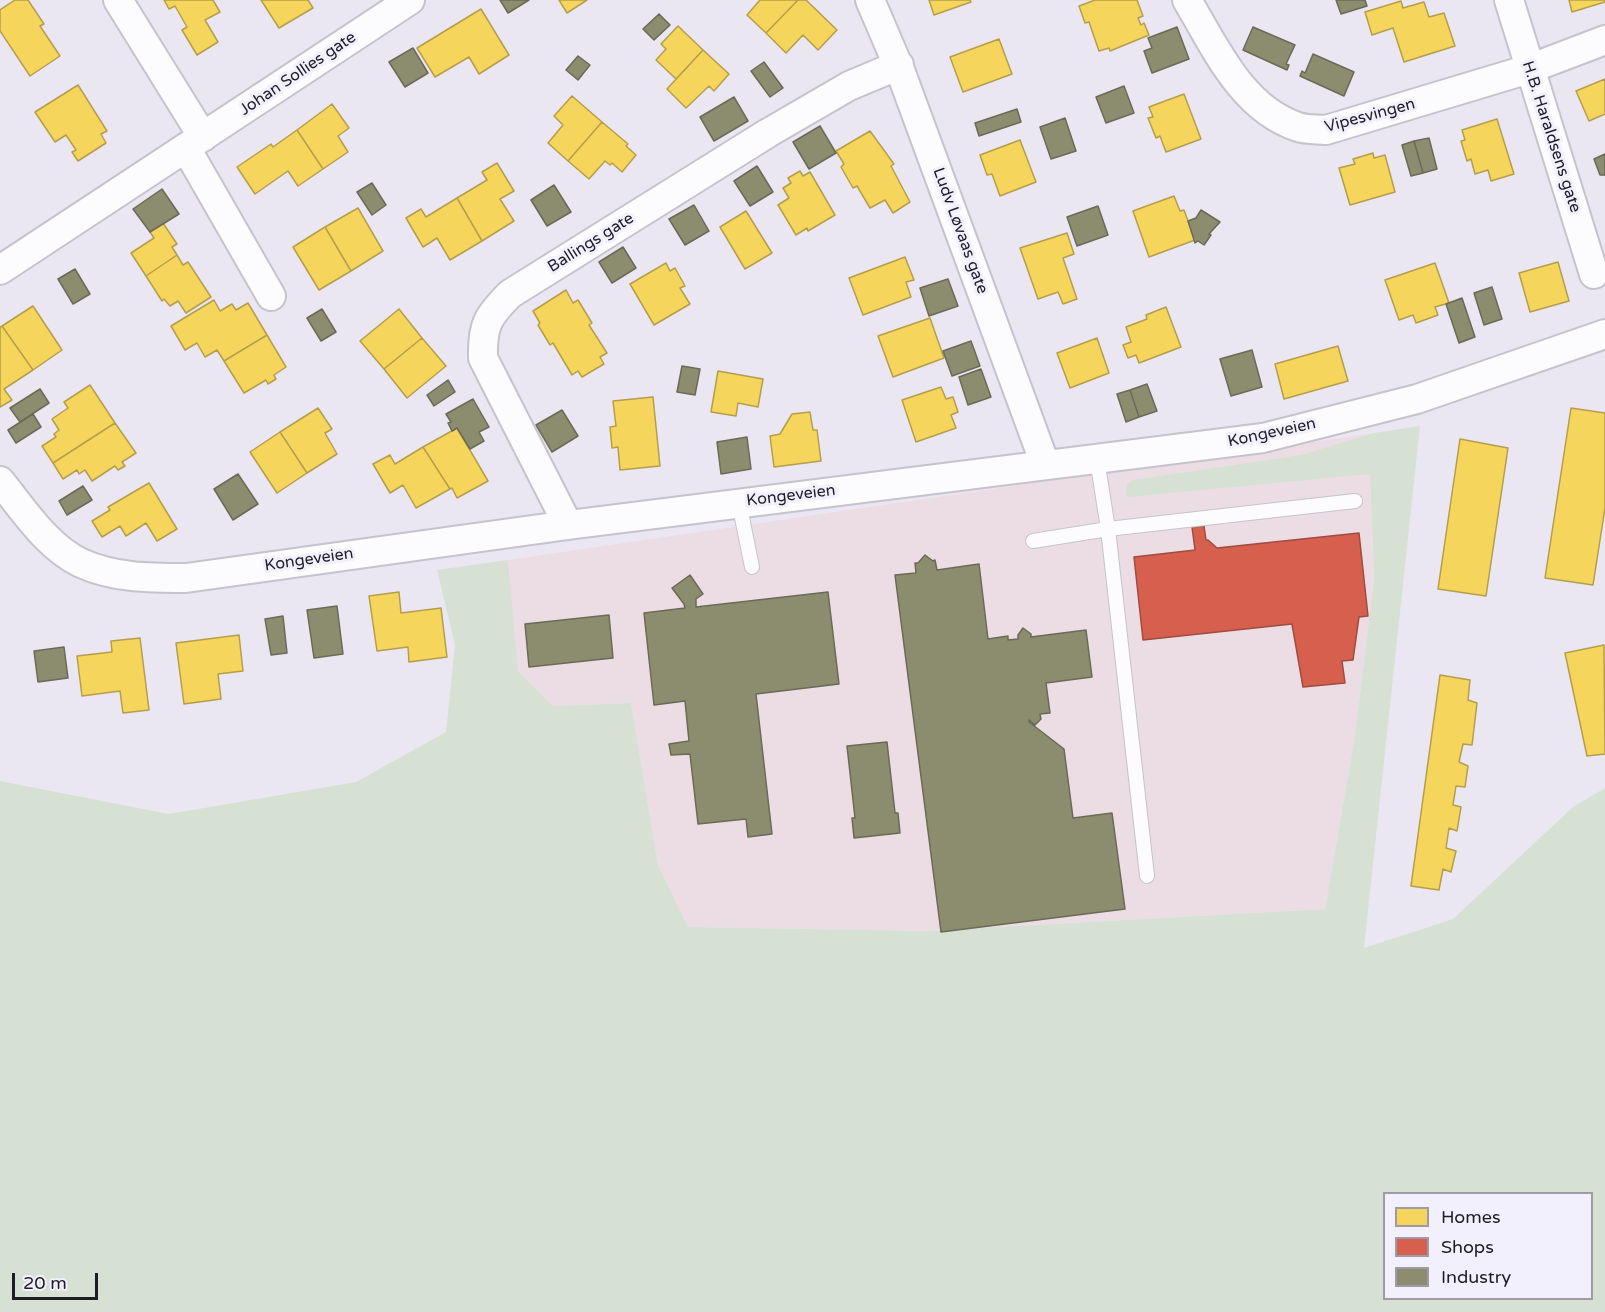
<!DOCTYPE html>
<html>
<head>
<meta charset="utf-8">
<style>
	body { margin:0 }
	#map { position:relative; width:1605px; height:1312px; overflow:hidden; background:#eae7f3; font-family:"Varela Round",sans-serif }
	canvas { display:block }
	.legend { position:absolute; left:1383px; top:1192px; width:210px; height:108px; box-sizing:border-box; background:#f3f0fe; border:2px solid #9e9ba7; margin:0; padding:8px 10px; list-style:none; font-size:18px; color:#1e1c24 }
	.legend li { display:flex; align-items:center; gap:12px; height:30px }
	.legend b { width:30px; border:2px solid #9e9ba7 }
	.scale { position:absolute; left:12px; top:1273px; width:86px; height:27px; box-sizing:border-box; border:3px solid #1e1c24; border-top:0; padding-left:8px; font-size:18px; line-height:21px; white-space:nowrap; color:#1e1c24; -webkit-text-stroke:4px #f3f0fe; paint-order:stroke }
</style>
</head>
<body>
<div id="map">
<canvas width="1605" height="1312"></canvas>
<ul class="legend">
<li><b style="height:16px;background:#f6d55c"></b>Homes</li>
<li><b style="height:16px;background:#d6604d"></b>Shops</li>
<li><b style="height:16px;background:#8c8c6e"></b>Industry</li>
</ul>
<div class="scale">20 m</div>
</div>
<script>
const ctx = document.querySelector('canvas').getContext('2d');
ctx.lineJoin = 'round';
function paint(path, color) {
  ctx.fillStyle = color;
  ctx.fill(path, 'evenodd');
}
function stroke(path, color, width, dash) {
  ctx.strokeStyle = color;
  ctx.lineWidth = width;
  ctx.lineCap = dash ? 'butt' : 'round';
  ctx.setLineDash(dash || []);
  ctx.stroke(path);
}
function label(font, color, halo, rows, align = 'center') {
  ctx.font = font + ' "Varela Round",sans-serif';
  ctx.lineWidth = 6;
  ctx.setLineDash([]);
  ctx.textBaseline = 'middle';
  ctx.strokeStyle = halo;
  ctx.fillStyle = color;
  for (const [text, x, y, turn = 0] of rows) {
    ctx.save();
    ctx.translate(x, y);
    ctx.rotate((+turn || 0) * Math.PI / 180);
    ctx.textAlign = isNaN(turn) ? turn : align;
    if (halo) ctx.strokeText(text, 0, 0);
    ctx.fillText(text, 0, 0);
    ctx.restore();
  }
}
const industrial = new Path2D(`
	M1374,433L1370,473L1374,579L1355,736L1325,909L927,931L688,927L658,865L631,703L553,706L517,671L508,560Z`);
const green = new Path2D(`
	M1420,426L1364,948L1453,919L1573,807L1605,788V1312H0V781L169,814L356,782L446,732L455,645L437,570L508,560L518,671L553,706L631,703L658,865L688,927L927,931L1325,909L1355,736L1374,579L1370,474L1129,497L1126,495V485L1133,480L1301,455L1374,433ZM1384,1194H1592V1298H1384Z`);
const homes = new Path2D(`
	M15,0H28L44,24L40,26L60,56L30,76L0,31V10Z
	M164,0H213L220,12L205,20L218,42L197,55L182,30L187,27L175,6L169,9Z
	M261,0H308L313,8L279,28Z
	M559,0H587L567,13Z
	M760,0H798L766,33L747,15Z
	M798,0H806L837,30L818,50L803,35L786,53L766,33Z
	M929,0H970L971,2L934,15Z
	M1095,0H1137L1143,16L1138,18L1141,25L1144,23L1149,35L1110,51L1109,48L1099,51L1089,22L1085,23L1079,6Z
	M1569,0H1605V2L1572,12Z
	M1401,1L1403,8L1424,2L1429,17L1444,13L1455,46L1404,62L1393,28L1372,35L1365,12Z
	M481,9L509,55L479,74L469,57L435,77L417,48Z
	M678,26L703,50L676,79L656,60L666,49L661,44Z
	M999,39L1012,74L963,92L950,57Z
	M703,50L729,74L714,91L709,86L686,108L667,89Z
	M1605,79V114L1589,121L1576,91Z
	M78,85L107,131L101,134L106,143L78,161L72,152L76,150L66,135L55,142L35,112Z
	M1184,94L1201,139L1166,152L1160,136L1156,138L1148,118L1153,117L1149,107Z
	M572,96L602,122L568,161L548,143L563,125L554,116Z
	M332,104L349,128L338,136L348,152L323,169L297,130Z
	M1497,119L1514,174L1491,181L1488,170L1475,174L1471,159L1467,161L1461,141L1465,140L1462,130Z
	M602,122L628,144L626,146L636,155L622,172L612,163L610,165L605,161L589,179L568,161Z
	M297,130L323,169L298,186L288,171L255,194L237,167L271,144L273,147Z
	M870,131L894,164L891,166L910,202L893,213L885,200L870,208L857,186L853,188L841,167L844,164L836,151Z
	M1020,140L1036,182L1000,196L992,174L987,175L980,155Z
	M1373,153L1374,158L1385,155L1395,192L1350,205L1339,168L1355,164L1353,159Z
	M497,163L514,191L500,199L514,221L482,241L457,198L487,180L482,172Z
	M800,171L803,176L810,172L835,215L808,231L807,228L796,235L778,205L789,198L783,188L791,183L788,178Z
	M1174,196L1180,211L1184,210L1195,240L1149,257L1133,211Z
	M457,198L482,241L450,260L437,238L423,247L406,218L421,209L426,217Z
	M358,208L383,251L351,271L325,227Z
	M746,211L772,253L745,269L720,227Z
	M163,223L177,244L172,247L177,255L146,276L131,253L154,238L150,232Z
	M325,227L351,271L319,290L293,247Z
	M1067,233L1074,254L1063,258L1077,299L1063,304L1058,292L1038,299L1020,248Z
	M177,255L183,265L188,262L211,297L186,313L178,301L170,306L164,299L162,301L146,276Z
	M905,257L914,280L906,282L911,297L863,315L849,278Z
	M1558,262L1569,301L1530,312L1519,273Z
	M666,263L670,271L675,268L685,286L680,288L690,304L654,325L630,284Z
	M1435,263L1449,303L1435,307L1438,315L1416,323L1413,315L1399,320L1385,280Z
	M566,290L573,303L578,300L592,323L589,325L607,353L600,357L604,364L582,377L578,371L572,375L553,343L550,345L538,325L540,323L533,311Z
	M214,300L220,311L232,304L236,310L248,303L267,335L224,361L217,350L205,357L197,343L185,350L171,326Z
	M33,306L62,350L33,370L2,326Z
	M1166,307L1181,347L1139,363L1136,355L1128,358L1123,345L1131,342L1126,327L1147,319L1146,315Z
	M399,309L422,338L384,369L360,341Z
	M930,318L944,358L893,377L878,336Z
	M2,326L33,370L4,389L12,400L0,407V327Z
	M267,335L286,367L274,375L276,379L268,384L266,380L244,393L224,361Z
	M422,338L446,366L407,398L384,369Z
	M1097,338L1109,373L1070,388L1057,353Z
	M1338,346L1348,381L1284,399L1275,364Z
	M718,371L763,379L758,407L738,403L736,416L711,412Z
	M90,385L115,423L53,463L42,446L56,437L54,434L59,430L52,419L68,408L64,402Z
	M941,387L946,399L953,397L958,412L951,415L956,428L916,442L902,400Z
	M653,397L660,466L620,470L618,447L612,448L610,427L616,426L613,401Z
	M318,408L332,429L325,433L337,454L307,473L280,432Z
	M1571,408L1605,413V508L1593,585L1545,578Z
	M810,412L813,430H817L821,461L774,467L770,436L780,434L792,414Z
	M115,423L136,453L122,462L125,466L118,470L115,466L92,481L85,470L79,474L77,470L63,479L53,463Z
	M457,428L488,481L457,498L452,488L450,489L423,447Z
	M280,432L307,473L277,493L250,452Z
	M1460,439L1508,448L1486,596L1438,589Z
	M423,447L450,489L416,508L403,485L390,493L373,464L390,455L395,464Z
	M149,483L177,529L157,541L146,523L126,536L120,526L102,537L92,521L110,510L108,507Z
	M399,592L401,613L441,608L447,657L409,662L408,647L377,651L369,596Z
	M239,635L243,671L218,674L221,699L184,704L176,643Z
	M140,638L149,710L123,713L120,691L82,696L77,656L112,652L111,641Z
	M1604,645L1605,754L1587,756L1565,653Z
	M1440,675L1470,680L1468,700L1477,703L1472,745L1463,744L1459,762L1468,766L1465,787L1456,786L1453,805L1461,807L1457,831L1449,828L1446,848L1456,851L1451,872L1443,869L1439,890L1411,886Z`);
const shops = new Path2D(`
	M1204,526L1206,540H1208L1217,548L1359,533L1368,616L1359,617L1353,660L1342,661L1345,683L1303,687L1292,624L1143,640L1134,557L1195,550L1192,527Z`);
const industry = new Path2D(`
	M500,0H529L508,13Z
	M1336,0H1365L1367,6L1341,14Z
	M659,14L670,25L654,40L643,29Z
	M1177,27L1189,59L1152,73L1144,51L1152,48L1148,38Z
	M1253,27L1295,45L1286,64L1289,65L1287,70L1243,50Z
	M413,48L428,73L405,87L389,62Z
	M1313,54L1354,72L1344,96L1300,76L1302,71L1305,73Z
	M578,56L590,65L578,80L566,70Z
	M764,62L783,88L770,97L751,71Z
	M1124,86L1134,113L1106,123L1096,97Z
	M734,97L748,121L714,141L700,117Z
	M1017,109L1021,122L979,136L975,123Z
	M1065,118L1076,151L1051,159L1040,127Z
	M820,126L836,153L809,169L793,142Z
	M1429,138L1437,169L1423,173L1414,141Z
	M1414,141L1423,173L1411,176L1402,145Z
	M1605,154V175H1600L1594,159Z
	M757,166L773,192L750,206L734,181Z
	M372,183L386,205L372,215L357,192Z
	M554,185L571,212L547,226L531,200Z
	M162,189L179,214L150,232L133,209Z
	M694,205L709,231L685,245L669,219Z
	M1098,206L1108,235L1077,246L1067,217Z
	M1201,210L1220,222L1209,234L1211,235L1204,245L1198,241L1195,243L1188,221L1196,218Z
	M623,247L636,268L612,283L599,262Z
	M75,269L90,294L73,304L58,279Z
	M948,279L958,306L929,316L920,288Z
	M1492,287L1502,319L1484,325L1474,293Z
	M1462,298L1475,337L1459,343L1446,304Z
	M322,309L336,332L321,341L307,318Z
	M971,341L980,366L952,376L943,351Z
	M1252,350L1262,387L1231,396L1220,359Z
	M682,366L700,369L695,395L677,392Z
	M981,369L991,397L968,405L959,377Z
	M448,380L455,392L434,406L427,395Z
	M1147,384L1157,411L1139,417L1130,390Z
	M40,389L49,403L20,422L10,408Z
	M1130,390L1139,417L1126,422L1117,394Z
	M473,399L489,427L479,432L484,441L470,449L457,428L452,431L448,423L451,422L446,414Z
	M562,410L578,436L552,452L536,425Z
	M33,414L41,427L16,443L8,430Z
	M747,437L751,469L721,474L717,442Z
	M238,474L258,504L233,520L214,489Z
	M83,486L92,500L67,515L59,501Z
	M925,555L933,561L935,560L937,570L979,564L988,639L1008,636V640L1018,639V635L1023,628L1031,634V637L1086,630L1092,677L1046,683L1050,713L1040,714L1041,719L1035,725L1029,720V722L1064,749L1073,818L1112,813L1125,909L941,932L895,575L916,573L915,563H918Z
	M690,575L703,594L696,599V607L828,592L839,684L756,694L772,834L748,837L746,819L698,824L690,754L671,755L669,744L689,741L685,701L654,705L644,613L685,608L684,604L672,588Z
	M337,606L343,654L314,658L307,610Z
	M609,615L613,658L529,667L525,624Z
	M283,616L287,653L271,655L265,619Z
	M64,647L68,678L38,682L34,651Z
	M887,742L895,813H898L900,833L854,838L852,818H855L847,746Z`);
const lane = new Path2D(`
	M1097,459L1108,529L1147,876
	M739,503L752,567
	M1033,541L1108,529L1355,501`);
const street = new Path2D(`
	M118,0L203,137
	M870,0L900,70L1045,464
	M1187,0C1215,47 1242,109 1298,127C1307,130 1317,129 1326,130L1529,69L1605,40
	M1509,0L1594,274
	M186,148L271,296
	M0,270L410,0
	M0,481C23,509 47,547 81,563C114,578 150,578 186,578L568,525L1263,438L1417,399L1605,334
	M568,525L483,358C482,325 488,316 510,294L768,133L849,86L899,65`);
const streetNames = [
	["Johan Sollies gate",298,74,-34],
	["Vipesvingen",1370,116,-15],
	["H.B. Haraldsens gate",1551,137,72],
	["Ludv Løvaas gate",960,231,70],
	["Ballings gate",591,243,-32],
	["Kongeveien",1272,433,-12],
	["Kongeveien",791,496,-7],
	["Kongeveien",309,560,-8]
];
paint(industrial, '#ecdde5');
paint(green, '#d6e1d4');
paint(homes, '#f6d55c');
stroke(homes, '#b59e4b', 1.5);
paint(shops, '#d6604d');
stroke(shops, '#9f4c41', 1.5);
paint(industry, '#8c8c6e');
stroke(industry, '#6b6a58', 1.5);
stroke(lane, '#c5c3cc', 16);
stroke(street, '#c5c3cc', 32);
stroke(lane, '#fcfbfd', 14);
stroke(street, '#fcfbfd', 28);
label('16px', '#1e1c24', '#f3f0fe', streetNames);
</script>
</body>
</html>
